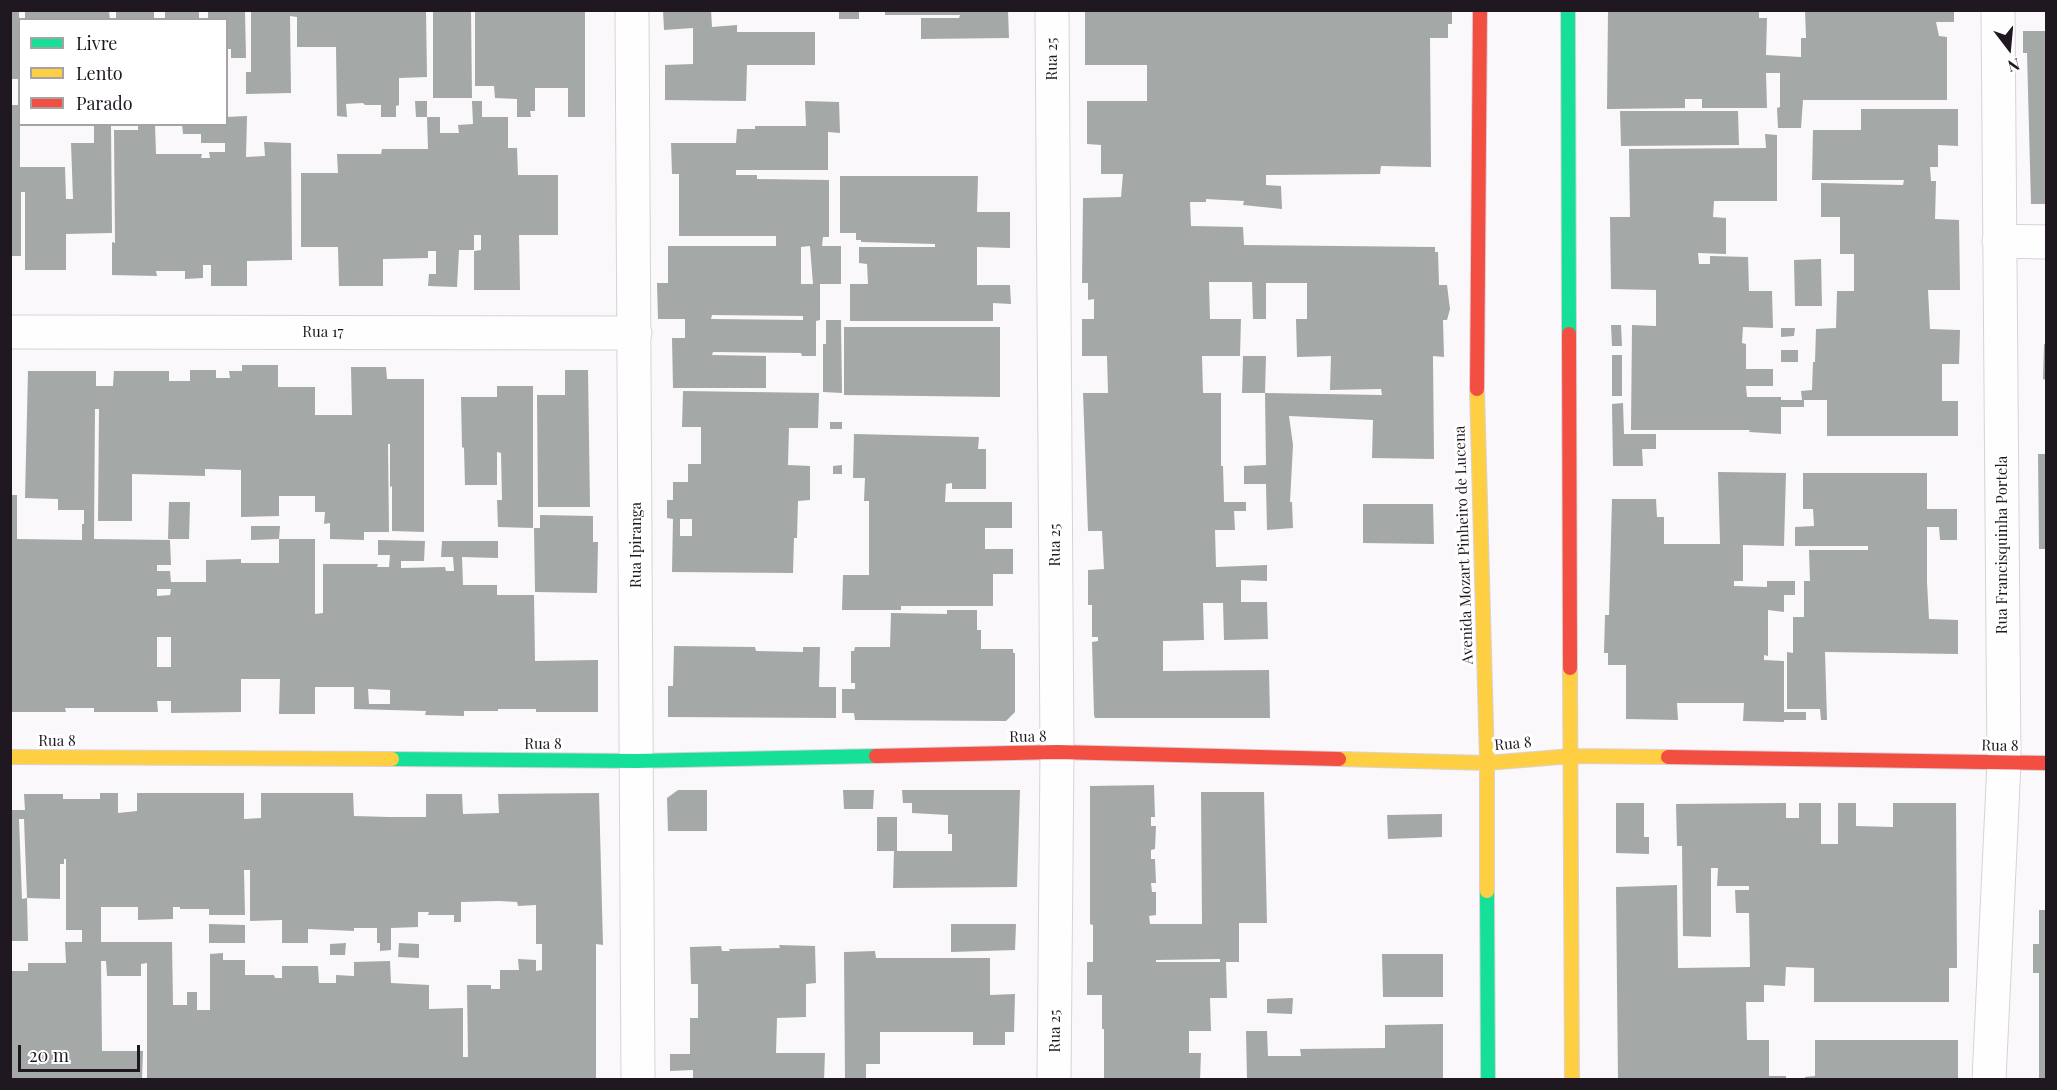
<!DOCTYPE html>
<html>
<head>
<meta charset="utf-8">
<style>
	body { margin:0 }
	#map { position:relative; width:2057px; height:1090px; overflow:hidden; background:#fbf8fb; font-family:"Playfair Display",serif }
	canvas { display:block }
	.frame { position:absolute; inset:0; border:12px solid #201821; pointer-events:none }
	.legend { position:absolute; left:18px; top:18px; width:210px; height:108px; box-sizing:border-box; background:#fff; border:2px solid #a6a3a6; margin:0; padding:8px 10px; list-style:none; font-size:18px; color:#201821 }
	.legend li { display:flex; align-items:center; gap:12px; height:30px }
	.legend b { width:30px; border:2px solid #a6a3a6 }
	.north { position:absolute; left:1979px; top:18px; width:60px; height:60px; -webkit-text-stroke:4px #fff; paint-order:stroke; rotate:164deg; font-size:16px; font-weight:700; line-height:24px; text-align:center; color:#201821 }
	.north::after { content:''; display:block; margin:auto; width:21px; height:27px; background:#201821; clip-path:polygon(50% 0,100% 100%,50% 72%,0 100%) }
	.scale { position:absolute; left:18px; top:1045px; width:122px; height:27px; box-sizing:border-box; border:3px solid #201821; border-top:0; padding-left:8px; font-size:18px; line-height:21px; white-space:nowrap; color:#201821; -webkit-text-stroke:4px #fff; paint-order:stroke }
</style>
</head>
<body>
<div id="map">
<canvas width="2057" height="1090"></canvas>
<div class="frame"></div>
<ul class="legend">
<li><b style="height:8px;background:#16e098"></b>Livre</li>
<li><b style="height:8px;background:#ffcf43"></b>Lento</li>
<li><b style="height:8px;background:#f24e42"></b>Parado</li>
</ul>
<div class="north">N</div>
<div class="scale">20 m</div>
</div>
<script>
const ctx = document.querySelector('canvas').getContext('2d');
ctx.lineJoin = 'round';
function paint(path, color) {
  ctx.fillStyle = color;
  ctx.fill(path, 'evenodd');
}
function stroke(path, color, width, dash) {
  ctx.strokeStyle = color;
  ctx.lineWidth = width;
  ctx.lineCap = dash ? 'butt' : 'round';
  ctx.setLineDash(dash || []);
  ctx.stroke(path);
}
function label(font, color, halo, rows, align = 'center') {
  ctx.font = font + ' "Playfair Display",serif';
  ctx.lineWidth = 6;
  ctx.setLineDash([]);
  ctx.textBaseline = 'middle';
  ctx.strokeStyle = halo;
  ctx.fillStyle = color;
  for (const [text, x, y, turn = 0] of rows) {
    ctx.save();
    ctx.translate(x, y);
    ctx.rotate((+turn || 0) * Math.PI / 180);
    ctx.textAlign = isNaN(turn) ? turn : align;
    if (halo) ctx.strokeText(text, 0, 0);
    ctx.fillText(text, 0, 0);
    ctx.restore();
  }
}
const building = new Path2D(`
	M10,10H19L20,79H10Z
	M25,10H109L110,20H25Z
	M116,10H154V20H116Z
	M165,10H199V20H165Z
	M208,10H245L246,58H231V49H226V20H208Z
	M251,10H426L427,77L399,78V105L396,106V117H381V105H365L363,103L346,104L347,117L337,116L336,47H297V17L290,16L291,93L246,94V72H251Z
	M433,10H471L472,98H433Z
	M475,10H585V117H568V88H535V111H530L531,117H517V99L495,98L494,86H475Z
	M663,10H711L712,27L737,25V32H815V65H747L746,101L665,100V65L693,64V28L664,30Z
	M839,10H859V19H839Z
	M885,10H1008L1009,38L921,39V18H959L960,15H885Z
	M1085,10H1452V24H1448V38H1430L1431,167L1381,166L1380,174L1266,175V185L1281,186L1282,209L1243,205L1244,201L1206,199V202H1190L1191,226L1243,227L1244,245L1435,247V252H1438L1439,285H1447L1450,309L1447,320H1443L1444,357L1433,356L1434,459L1372,458L1373,420L1289,416L1293,445L1290,502H1292L1293,528L1267,530L1266,484H1244V466L1266,465L1265,393L1382,395L1381,389L1330,390L1331,356L1297,357L1296,319H1307V283H1266V319H1253L1252,282H1209L1210,319H1241L1240,356H1202L1203,393H1221V466H1223L1224,502H1246V511H1234L1235,530H1215L1216,567L1267,565V581L1241,580V602H1267L1268,639L1224,640L1223,603H1203L1204,640L1163,641V671L1269,670L1270,718H1095L1094,715L1092,642L1098,641V637H1092V605H1088V570L1104,569L1102,531H1088L1083,393H1108L1107,356H1082V319H1094V299L1088,300V283H1082L1083,198L1121,197L1123,174H1101V145L1087,144V101H1147V65H1085Z
	M1608,10H1759V18H1767L1766,55L1801,57V38H1806L1805,10H1954V22H1936L1939,36L1947,37V100H1803L1801,128H1778L1777,108L1780,107V73H1766L1767,108H1702V99H1685V108L1607,109Z
	M2023,31H2046V204H2031L2027,53H2023Z
	M415,101H427V117H416Z
	M472,101H482V117H508V148H517L518,175H558V235H519L520,290H474V251L481,250V235H474V250H459L457,287L428,286L429,274H436V251H428V258L383,259V286H339L338,247H301V173H338L337,154H381L382,149H428L427,117H440V133H459L458,125L473,124Z
	M805,101L839,102L840,133L828,132V170H736V175H757V179L829,180V237H823L822,246H841V284H820V320L816,321V356H802L801,353L713,352L712,355L766,356V388H673L672,338H685V319H658L657,283H668V246H776V236H679V174H672L671,143H736L737,129H755V126H806ZM810,246L813,284H801V247ZM712,315L803,316V320L711,319Z
	M10,105H20V167H65L66,199H73L71,143H94V124H111L112,233L66,234V270H25V192H21V256H10Z
	M1861,109H1958V146L1938,145V167H1930L1931,181H1936L1935,219L1959,220L1960,290H1928L1930,329L1960,330L1959,364H1942V401H1958V436H1827V400H1804V407H1781V434L1749,432L1750,430H1631L1632,325L1656,326V290L1611,289L1610,217H1630L1629,149L1766,148L1765,134L1777,135V201H1714L1713,217L1726,218V254L1698,253L1699,264H1710V256L1748,257L1749,291H1772L1773,328L1743,327L1742,343L1746,344V369H1773V386H1746L1747,397H1781V400H1802L1801,391L1812,390L1813,362H1815L1816,329L1836,328L1837,291H1854V254H1840V217H1821V183L1903,185L1904,180H1812L1813,130H1861Z
	M1620,111H1738L1739,145L1621,146Z
	M247,116L246,157L265,156L264,142L291,143L292,260L247,261V286H211V265H203V278L185,279V271H156L157,276L112,275V242L115,243L114,130H138V124H155L156,154H202L201,158H210L209,152H225V143H201V134H183L182,124H226V117Z
	M840,176H978L977,212H1010V248L977,247V285H1010L1011,304L993,303V321H850V284H868L867,264L859,263V247H935V244L861,242V240H856V233H840Z
	M1821,259L1822,306H1795L1794,260Z
	M826,320H841L842,393L823,392V344H826Z
	M1611,325H1621L1622,346H1612Z
	M844,327H1000V397L844,395Z
	M1781,328H1795L1794,336L1781,337Z
	M2044,344H2046V380L2043,379Z
	M1781,350H1798V362H1781Z
	M1612,355H1622V396H1612Z
	M1243,356H1266L1265,393H1242Z
	M242,365H278V387H315V415H352L351,367H386L387,379H424V532L392,531V486L390,487V444H388L389,532H364V540L330,539V523L324,524L325,512H315V496H279V516L241,517V470L205,469V476L132,474V521H98L99,409H95L94,539L170,540L171,565H157V571H170L171,582H206V560L241,559V563H279V539H315V614L323,613V564H378L377,567H389L390,555H378V540L425,541L424,561H401V568L445,567L446,571H454L453,557H441L442,541H498V558L462,557L463,585H497V595H534L535,661L598,660V712H536V709H498V711H464V716L425,715L426,711L354,709V687H315V714H279L280,679H241V712L171,713V701H157L158,712H94V708H65L66,712H10V495H17V539L82,540V524H84V510H58V499L25,498L28,371H96V386H113L114,371H169V381H190V370H216V378H230L229,371H242ZM157,589H171L170,595L157,596ZM157,637H171V667H157ZM368,689L390,690V704H369Z
	M565,370H588L590,507H538L537,395H565Z
	M497,386H533V528L498,527L497,500H502L501,453L497,452V485H465L464,448L462,447L461,397H497Z
	M683,391L819,393L818,428H789L788,465L810,466V500L798,501L797,538H794L793,573L672,572L673,519L667,518V500H673V482H688V464H701V427H682ZM680,519H692V536H680Z
	M1623,403L1624,434H1656V449H1642L1643,466H1613L1612,404Z
	M830,422H842V429H830Z
	M854,434L979,437L978,449H986V489H952V483L946,484L945,502H1012V528H985V549H1013V574H993V606H901V610H842L843,575H869V501H864L865,478H853Z
	M2038,454H2046V549H2039Z
	M842,465V474H833V466Z
	M1718,472L1786,473L1784,546L1743,545V581H1734V586L1767,587V581H1795V595H1784V612L1768,610V656L1764,655V660L1784,661V712H1806V720H1784V722L1743,721L1744,703H1677L1678,720L1626,719V665H1608V653H1604L1605,615H1609L1612,499H1656L1657,517H1664V544H1720Z
	M1803,473H1927V509H1957V540H1940L1939,527H1927V582L1929,619L1958,620V654L1825,652L1827,720H1821L1820,709H1787V652L1793,653V617H1804V581H1810L1809,550H1868V546H1795V527L1814,526L1813,509H1803Z
	M169,502H190L189,539H168Z
	M1363,504H1433L1434,544L1363,543Z
	M540,515L593,516V542H598L597,593L535,592L534,528H540Z
	M251,526H280L279,539L251,540Z
	M947,610H977V630H981V649H1013V653H1015V712L1006,721L855,720L854,713H842V689H855V683H851V651H854L855,647H890L891,613L947,614Z
	M674,646L755,647L756,651L803,652V647H820L819,687H836V718L668,717V686H673Z
	M1154,785L1155,817H1151V826H1156L1155,849L1151,850V859H1155L1156,883H1151L1152,892H1156V915L1149,916L1150,924H1202L1201,792H1264L1267,923H1239V962H1226L1227,998H1210L1211,1031H1189V1053H1201L1200,1080H1104V1029H1102V995H1087V962H1093V925L1090,924V786ZM1220,959V962H1156V960Z
	M678,790H707V831H668L667,798Z
	M843,790H874L873,809H844Z
	M902,790H1020L1017,887L893,888L894,851H877V817H897V851H952V834H948V815L912,813V803H903Z
	M100,793H118V813L137,811V793H244V819L261,818V793H353L354,816L389,817H426V794H462L463,814L499,813L498,794L599,793L603,945L596,944V1080H147V963L141,964V976H107L106,961H101L102,1051H143L142,1080H10V971H28V963H66L65,942H82V930H66V859H64V864H60V899L27,898L24,819H19L22,899L27,898L28,941H11L10,810H25L24,794H63V799H100ZM244,870H250V921L282,920V943H308V929L354,931V928H377V943H380V951L391,950V928L418,927V912H429L428,915H454V922H461V902L499,901L517,902L518,906L536,905V944H542V970L536,971V960L518,959L519,970H500V989H491V985H467L468,1057H463V1008L429,1009V985L391,983L390,961L354,962V976L336,975V983H319L318,966H282V978H275L274,975H245V960H223V953L210,954V1010H197V992H187V1005H173L172,942H101V907H138V920L173,919V907H180V909H209V915H245Z
	M1616,803H1644V837H1649V854L1616,853Z
	M1786,803V818H1799V803H1821V844H1838V803H1856V826L1893,827V803H1956L1957,968H1949V1002H1814V968L1786,967L1785,986L1764,985V1002H1746L1747,1040H1769V1076H1786V1080H1618L1616,887L1677,885L1678,968L1750,967L1749,913H1736L1735,890H1749V886H1717L1718,868H1711V937L1683,936L1682,846H1677L1676,804Z
	M1442,814V837L1388,839L1387,815Z
	M2039,910H2046V1080H2039V973H2033V944H2039Z
	M209,924L245,925V943H209Z
	M951,924H1016L1015,950L951,952Z
	M346,943L345,955H330V944Z
	M399,943L419,944V958L398,957Z
	M779,945L815,946L816,983L806,984V1017L777,1018L776,1053H825L824,1080H693V1070L670,1071V1054H690V1018H698V984H691L690,947L721,946L722,951H730L729,949L780,948Z
	M875,951L876,958H990V995L1015,994L1014,1032H1005V1045H973V1032H880V1064H866V1080H845L844,952Z
	M1382,954H1443V997H1383Z
	M1293,998L1292,1014L1267,1013V999Z
	M1443,1024V1080H1247L1246,1031H1267L1268,1056H1301L1300,1049L1385,1048V1025Z
	M1815,1040H1958V1080H1805V1077L1815,1076Z`);
const street = new Path2D(`
	M632,10L638,1080
	M1052,10L1057,752L1054,1080
	M1999,241L2046,242
	M10,332L635,333
	M1989,1080L2004,763L1998,10`);
const fast = new Path2D(`
	M1568,10L1569,334
	M392,759L636,761L876,756
	M1487,891L1488,1080`);
const slow = new Path2D(`
	M1477,389L1487,763V891
	M1570,668L1572,1080
	M10,757L392,759
	M1339,759L1487,763L1572,756L1668,757`);
const jam = new Path2D(`
	M1569,334L1570,668
	M1477,389L1480,10
	M876,756L1057,752L1339,759
	M1668,757L2046,763`);
const streetNames = [
	["Rua 25",1052,59,-90],
	["Rua 17",323,332],
	["Rua Ipiranga",636,545,-90],
	["Rua 25",1055,545,-90],
	["Avenida Mozart Pinheiro de Lucena",1464,545,-92],
	["Rua Francisquinha Portela",2002,545,-90],
	["Rua 8",1028,737,-1],
	["Rua 8",57,741],
	["Rua 8",543,744],
	["Rua 8",1513,744,-5],
	["Rua 8",2000,746,1],
	["Rua 25",1055,1031,-90]
];
paint(building, '#a4a8a6');
stroke(street, '#d8d2d8', 35);
stroke(fast, '#d8d2d8', 16);
stroke(slow, '#d8d2d8', 16);
stroke(jam, '#d8d2d8', 16);
stroke(street, '#fefefe', 33);
stroke(fast, '#16e098', 14);
stroke(slow, '#ffcf43', 14);
stroke(jam, '#f24e42', 14);
label('15px', '#201821', '#fff', streetNames);
</script>
</body>
</html>
